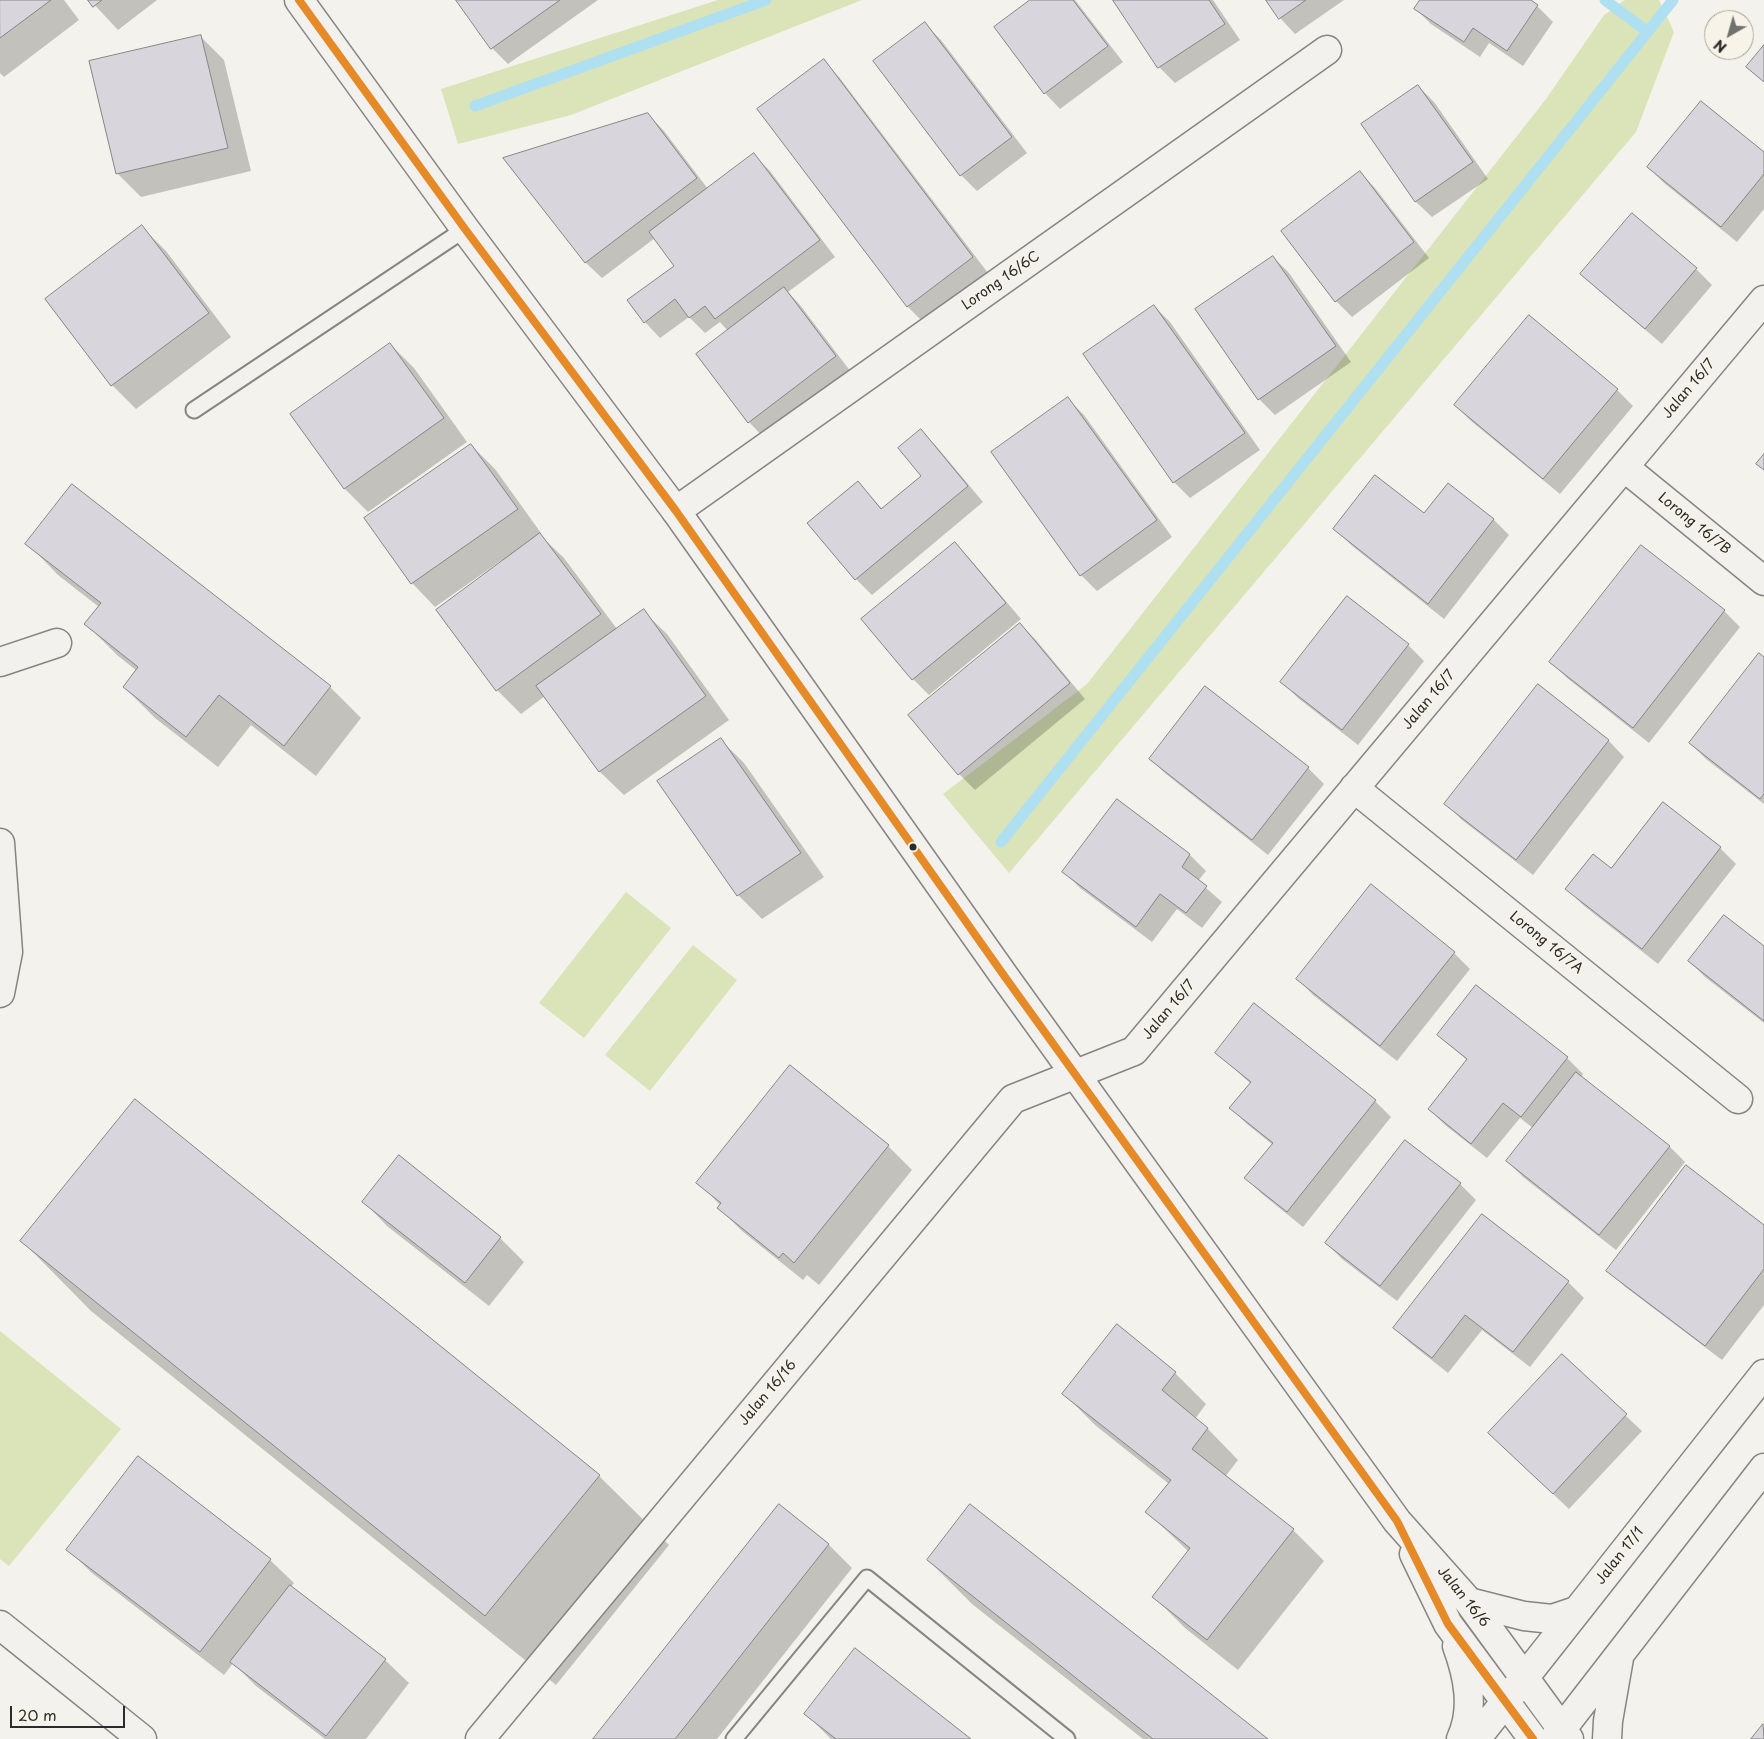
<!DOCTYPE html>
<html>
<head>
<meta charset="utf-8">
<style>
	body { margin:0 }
	#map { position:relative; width:1764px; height:1739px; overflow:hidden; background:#f4f2ec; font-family:"Playpen Sans",sans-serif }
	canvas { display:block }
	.north { position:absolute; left:1704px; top:10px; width:50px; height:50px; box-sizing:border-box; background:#f7f3e8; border:1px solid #a5a39c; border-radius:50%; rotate:218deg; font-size:14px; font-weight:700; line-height:20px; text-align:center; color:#2b2b2b }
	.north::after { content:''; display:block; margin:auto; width:18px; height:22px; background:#71716f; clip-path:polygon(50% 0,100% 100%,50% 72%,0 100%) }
	.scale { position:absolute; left:10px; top:1706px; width:115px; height:22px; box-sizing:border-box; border:2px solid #2b2b2b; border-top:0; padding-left:6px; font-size:15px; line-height:18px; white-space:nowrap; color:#2b2b2b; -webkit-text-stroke:4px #f7f3e8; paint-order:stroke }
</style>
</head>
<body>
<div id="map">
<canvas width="1764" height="1739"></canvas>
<div class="north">N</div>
<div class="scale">20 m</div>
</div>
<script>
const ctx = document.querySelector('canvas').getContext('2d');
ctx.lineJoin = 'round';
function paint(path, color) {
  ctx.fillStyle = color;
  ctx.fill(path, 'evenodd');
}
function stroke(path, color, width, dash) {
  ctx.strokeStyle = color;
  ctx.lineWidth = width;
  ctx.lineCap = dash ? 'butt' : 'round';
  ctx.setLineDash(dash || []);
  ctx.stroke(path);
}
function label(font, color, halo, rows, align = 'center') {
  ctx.font = font + ' "Playpen Sans",sans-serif';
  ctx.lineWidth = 4;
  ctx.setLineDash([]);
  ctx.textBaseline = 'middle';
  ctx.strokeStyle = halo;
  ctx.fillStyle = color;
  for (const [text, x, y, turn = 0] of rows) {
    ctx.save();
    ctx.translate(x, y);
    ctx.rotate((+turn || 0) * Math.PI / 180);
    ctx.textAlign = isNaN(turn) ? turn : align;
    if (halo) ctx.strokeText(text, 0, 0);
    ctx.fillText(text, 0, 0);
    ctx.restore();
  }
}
const green = new Path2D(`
	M718,0H862L571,115L458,144L441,89Z
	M1625,0H1659L1674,32L1636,132L1009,873L943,794L1087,684L1546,99L1604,15Z
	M626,892L671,928L584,1038L539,1003Z
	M693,945L737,980L650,1091L605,1055Z
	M0,1331L121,1429L9,1566L0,1559Z`);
const shadow = new Path2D(`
	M0,0H64L79,20L4,77L0,73Z
	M90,0H157L118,30Z
	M458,0H598L508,64L492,48Z
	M1032,0H1075L1123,62L1060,109L1045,93Z
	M1115,0H1213L1240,40L1175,83L1159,67Z
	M1267,0H1344L1295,34L1280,18Z
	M1421,0H1529L1537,6L1553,22L1523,66L1489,43L1480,57L1431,24L1416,9Z
	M925,24L941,40L1027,153L977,191L961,175Z
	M200,36L224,60L251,171L141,197L117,173Z
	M823,61L839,77L988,273L923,322L907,306Z
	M1418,86L1434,102L1488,179L1432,217L1416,202L1363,125Z
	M648,114L664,131L708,189L754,155L770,171L835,257L788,292L800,305L851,372L764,438L749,422L728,331L720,322L705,333L689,317L660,338L645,322L676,266L655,238L602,278L586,263L505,159Z
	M1764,153V209L1737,242L1664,183L1648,167Z
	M1360,172L1375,188L1429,258L1352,317L1336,301L1282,231Z
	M1632,215L1696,269L1712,285L1662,344L1598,290L1582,274Z
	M142,227L166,251L231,337L136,409L112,385Z
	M1273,257L1289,273L1351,362L1275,415L1259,399Z
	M1154,306L1170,322L1260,450L1190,498L1174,482L1085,354Z
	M1529,316L1617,390L1633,406L1560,494L1471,421L1455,405Z
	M390,344L414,368L467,442L368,512L345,489Z
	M1068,399L1084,415L1172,537L1097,591L1081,575Z
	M921,431L937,447L983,502L872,595L856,579L858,482L883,510L923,476Z
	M471,445L495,469L541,533L539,534L564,558L617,629L643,611L667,634L729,720L624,795L600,772L545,696L521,714L497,690L438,610L504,562L502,560L435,607L412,583Z
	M1425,515L1493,519L1509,535L1444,619L1351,545L1335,529Z
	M27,543L330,687L361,718L316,776L251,725L218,767L155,718L124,687L137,671L117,655L86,624L99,607L58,575Z
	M955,543L970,559L1021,619L929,695L913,679L863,619Z
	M1348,598L1408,645L1424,661L1358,745L1298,698L1282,682Z
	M1724,611L1740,627L1649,743L1567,678L1551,662Z
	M1020,624L1036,640L1085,699L975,790L959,774L910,716Z
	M1764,658V804L1706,759L1690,743Z
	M1538,686L1609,741L1624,757L1533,875L1462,820L1446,804Z
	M721,740L744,763L824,877L762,919L738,895Z
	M1151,759L1308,768L1324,784L1268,855L1166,774Z
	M1117,801L1190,855L1206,871L1198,881L1222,902L1202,928L1177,909L1152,942L1080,888L1064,872Z
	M1720,848L1736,864L1658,964L1583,905L1567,889L1612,870Z
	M1371,886L1454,953L1470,969L1397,1061L1313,995L1298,979Z
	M1764,948V1023L1705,977L1689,961Z
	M1476,986L1567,1058L1583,1074L1581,1077L1669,1146L1685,1162L1616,1250L1523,1177L1507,1161L1533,1128L1520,1118L1487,1158L1445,1125L1429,1109L1468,1061L1439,1035Z
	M1217,1053L1375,1101L1391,1117L1303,1227L1262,1194L1246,1178L1273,1145L1247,1124L1231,1108L1251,1084Z
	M791,1066L888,1146L912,1170L819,1285L807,1275L803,1280L742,1231L719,1208L720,1205L698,1182Z
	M1460,1184L1476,1200L1397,1301L1342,1259L1326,1243Z
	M364,1202L500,1238L524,1262L489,1306L387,1226Z
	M1764,1227V1305L1722,1360L1624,1286L1608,1270Z
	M22,1241L599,1476L669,1545L556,1685L91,1311Z
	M1568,1282L1584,1298L1530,1367L1482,1330L1448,1373L1410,1343L1394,1327Z
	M1562,1356L1642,1431L1569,1509L1505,1449Z
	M1175,1373L1206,1404L1195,1419L1207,1428L1238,1460L1225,1477L1293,1530L1324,1561L1238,1670L1185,1628L1154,1597L1189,1552L1147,1512L1169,1484L1095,1425L1064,1394Z
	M828,1544L852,1568L717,1739H595Z
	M68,1550L270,1560L294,1583L291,1587L385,1660L409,1683L366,1739H325L256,1686L233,1663L224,1675L92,1573Z
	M928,1560L1266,1739H1143L972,1604Z
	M806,1714L969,1739H831Z`);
const stream = new Path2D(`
	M1605,0L1648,32
	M475,106L766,0
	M1001,842L1673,0`);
const building = new Path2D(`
	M0,0H51L0,38Z
	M88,0H102L93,7Z
	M456,0H560L491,49Z
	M1030,0H1073L1108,46L1044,94L994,27Z
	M1113,0H1209L1225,24L1158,68Z
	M1266,0H1306L1279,19Z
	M1420,0H1531L1538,5L1507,51L1473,28L1464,42L1414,9Z
	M925,22L1012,137L960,176L873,61Z
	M201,35L228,148L116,174L89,61Z
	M1764,45V82L1746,67Z
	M824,59L973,257L907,307L757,109Z
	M1418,85L1473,162L1415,202L1361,124Z
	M1701,101L1764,152V174L1721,227L1647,167Z
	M648,113L697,178L585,263L503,158Z
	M754,153L820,240L715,319L705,306L689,318L675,299L644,323L627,300L674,266L649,232Z
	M1360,171L1414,242L1335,302L1281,231Z
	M1632,213L1697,268L1645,329L1580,274Z
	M142,225L209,313L111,386L45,299Z
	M1273,256L1336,346L1258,400L1195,309Z
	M784,287L836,356L748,423L696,354Z
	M1154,305L1245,433L1173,483L1083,354Z
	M1529,315L1618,389L1543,479L1454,405Z
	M390,343L444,418L344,489L290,414Z
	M1068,397L1157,520L1080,576L991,452Z
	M921,429L968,486L855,580L807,523L858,481L881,509L921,476L898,448Z
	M471,444L518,509L411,584L364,518Z
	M1764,454V470L1756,464Z
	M1375,475L1424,513L1448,483L1494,519L1428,604L1333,529Z
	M72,484L331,686L284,746L219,695L186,737L123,687L138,667L84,624L101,603L25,544Z
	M540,533L601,614L496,691L436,610Z
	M955,542L1006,603L912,680L861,619Z
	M1641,545L1725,610L1633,728L1549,662Z
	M1347,596L1409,644L1342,730L1280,682Z
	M644,609L706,696L599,772L536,686Z
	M1020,623L1070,683L958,775L908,715Z
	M1759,653L1764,657V794L1760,799L1689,743Z
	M1538,684L1609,740L1516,860L1444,804Z
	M1205,686L1309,767L1252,840L1149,759Z
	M721,738L801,853L737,896L657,781Z
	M1117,799L1190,854L1182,867L1207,886L1186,913L1160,894L1136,927L1062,872Z
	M1663,802L1721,847L1642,949L1565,889L1593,854L1611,868Z
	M1371,884L1455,952L1380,1046L1296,979Z
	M1724,915L1764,946V1021L1688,961Z
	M1476,985L1568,1057L1521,1117L1503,1103L1471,1144L1428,1109L1467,1059L1437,1035Z
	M1254,1003L1376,1100L1287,1212L1244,1178L1273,1143L1229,1108L1251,1082L1215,1053Z
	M790,1065L889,1145L794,1263L783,1253L779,1258L717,1208L721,1203L696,1183Z
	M1576,1072L1670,1146L1599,1235L1506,1161Z
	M135,1099L600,1475L485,1616L20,1241Z
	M1405,1140L1461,1183L1380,1286L1325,1243Z
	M399,1155L501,1237L465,1283L362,1202Z
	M1686,1165L1764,1225V1269L1705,1346L1606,1271Z
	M1482,1214L1569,1281L1513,1352L1465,1315L1432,1358L1393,1328Z
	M1117,1324L1176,1372L1162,1390L1208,1428L1192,1449L1294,1529L1207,1640L1152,1597L1190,1548L1145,1512L1171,1480L1062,1394Z
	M1562,1354L1627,1414L1553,1494L1488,1433Z
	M138,1456L271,1559L200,1652L66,1550Z
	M779,1504L829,1544L675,1739H593Z
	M970,1504L1268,1739H1153L927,1560Z
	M290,1585L386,1659L326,1736L230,1662Z
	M855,1648L971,1739H836L804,1714Z
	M1763,1724L1764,1739H1751Z`);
const lane = new Path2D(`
	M194,410L465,229
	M734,1739L867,1578L1067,1739`);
const street = new Path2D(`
	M1624,467L1764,581
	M676,511L1327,50
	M0,662L57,643
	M1354,788L1738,1099
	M0,843L8,952L0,993
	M0,1625L142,1739
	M480,1739L1013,1099L1134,1051L1764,300`);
const secondary = new Path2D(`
	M299,0L465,229L676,511L1005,977L1397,1521L1469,1602L1569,1739
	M1414,1554L1448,1624L1533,1739
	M1469,1602L1524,1616L1552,1619L1576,1611
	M1457,1646C1468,1676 1475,1709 1461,1739
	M1476,1739L1764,1374
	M1554,1739L1764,1468
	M1607,1739L1608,1721L1619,1658`);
const bus1 = new Path2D(`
	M299,0L465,229L676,511L1005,977L1397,1521L1448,1624L1533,1739`);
const markers = [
	[913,847,4.5,"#2b2b2b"]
];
const streetNames = [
	["Lorong 16/6C",1001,281,-35],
	["Jalan 16/7",1689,389,-50],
	["Lorong 16/7B",1694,524,39],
	["Jalan 16/7",1429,700,-50],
	["Lorong 16/7A",1546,943,39],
	["Jalan 16/7",1169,1010,-50],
	["Jalan 16/16",768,1393,-50],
	["Jalan 17/1",1620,1556,-52],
	["Jalan 16/6",1463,1597,51]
];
paint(green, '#dae4b8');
paint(shadow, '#0003');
stroke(stream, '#afe0f1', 11);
paint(building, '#d9d5dc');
stroke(building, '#858582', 1);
stroke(lane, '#858582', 19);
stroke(street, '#858582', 31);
stroke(secondary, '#858582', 31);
stroke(lane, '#f2f1ed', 15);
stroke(street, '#f2f1ed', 28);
stroke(secondary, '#f2f1ed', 28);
stroke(bus1, '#e58a26', 8);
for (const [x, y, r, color] of markers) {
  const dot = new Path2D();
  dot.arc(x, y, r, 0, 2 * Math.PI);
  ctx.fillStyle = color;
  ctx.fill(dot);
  stroke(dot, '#f7f3e8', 2);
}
label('14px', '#2b2b2b', '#f7f3e8', streetNames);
</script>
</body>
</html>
